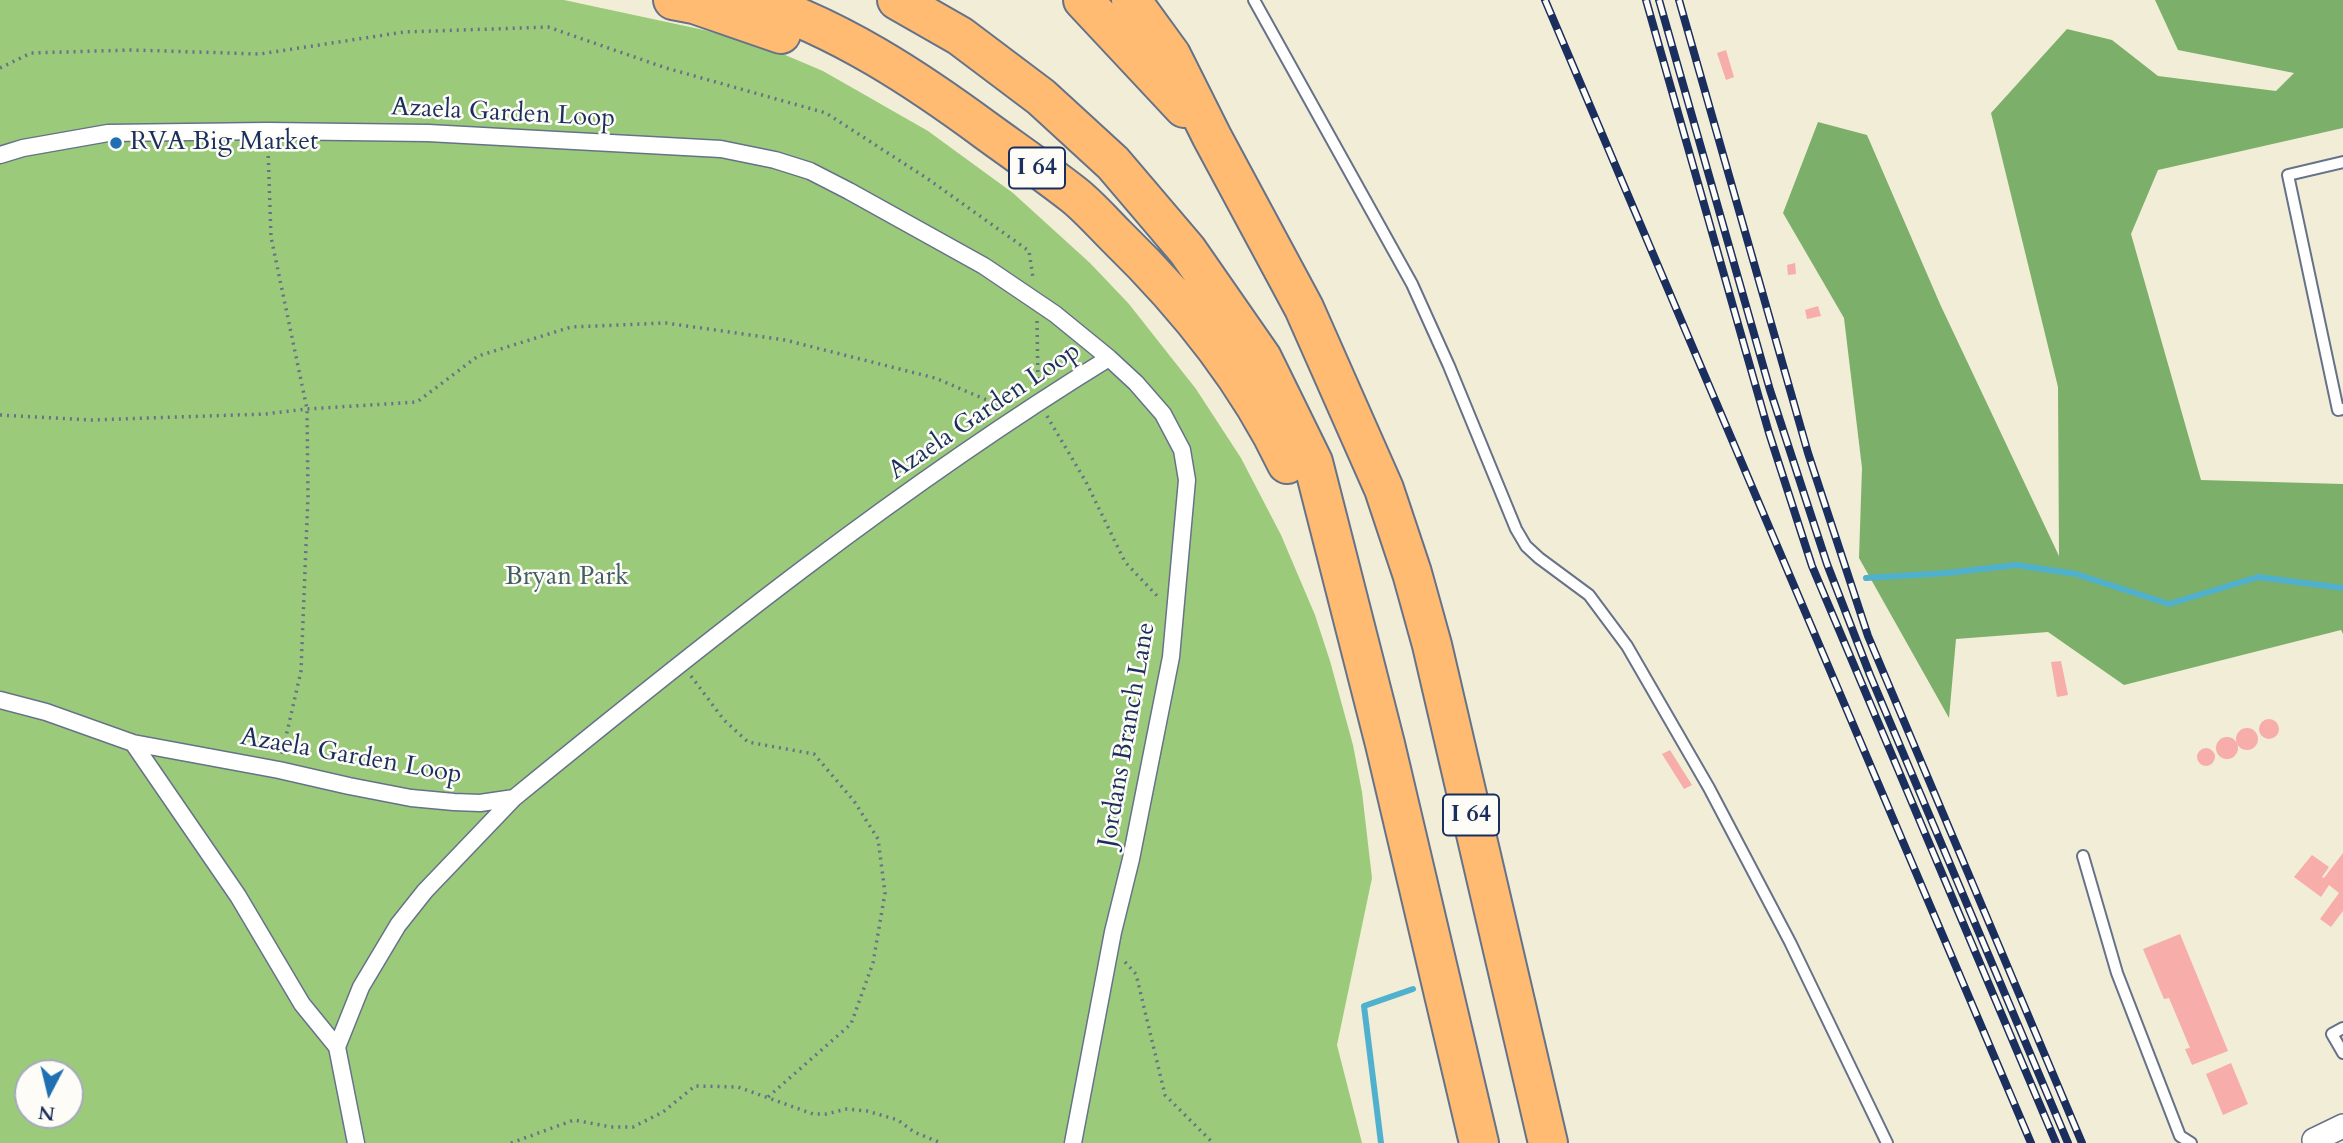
<!DOCTYPE html>
<html>
<head>
<meta charset="utf-8">
<style>
	body { margin:0 }
	#map { position:relative; width:2343px; height:1143px; overflow:hidden; background:#f2edd7; font-family:Cardo,serif }
	canvas { display:block }
	.north { position:absolute; left:14px; top:1059px; width:70px; height:70px; box-sizing:border-box; background:#fdfcf7; border:2px solid #a3aaba; border-radius:50%; rotate:187deg; font-size:19px; font-weight:700; line-height:28px; text-align:center; color:#1b2f5e }
	.north::after { content:''; display:block; margin:auto; width:24px; height:32px; background:#1f6fb2; clip-path:polygon(50% 0,100% 100%,50% 72%,0 100%) }
</style>
</head>
<body>
<div id="map">
<canvas width="2343" height="1143"></canvas>
<div class="north">N</div>
</div>
<script>
const ctx = document.querySelector('canvas').getContext('2d');
ctx.lineJoin = 'round';
function paint(path, color) {
  ctx.fillStyle = color;
  ctx.fill(path, 'evenodd');
}
function stroke(path, color, width, dash) {
  ctx.strokeStyle = color;
  ctx.lineWidth = width;
  ctx.lineCap = dash ? 'butt' : 'round';
  ctx.setLineDash(dash || []);
  ctx.stroke(path);
}
function label(font, color, halo, rows, align = 'center') {
  ctx.font = font + ' Cardo,serif';
  ctx.lineWidth = 5;
  ctx.setLineDash([]);
  ctx.textBaseline = 'middle';
  ctx.strokeStyle = halo;
  ctx.fillStyle = color;
  for (const [text, x, y, turn = 0] of rows) {
    ctx.save();
    ctx.translate(x, y);
    ctx.rotate((+turn || 0) * Math.PI / 180);
    ctx.textAlign = isNaN(turn) ? turn : align;
    if (halo) ctx.strokeText(text, 0, 0);
    ctx.fillText(text, 0, 0);
    ctx.restore();
  }
}
const green = new Path2D(`
	M0,0H564L704,30L771,49L823,71L928,131L1013,193L1090,263L1129,304L1196,389L1241,458L1281,535L1315,615L1330,661L1353,745L1362,792L1372,878L1337,1045L1362,1143H0ZM28,1073H70V1115H28Z`);
const forest = new Path2D(`
	M2155,0H2343V128L2158,170L2131,234L2201,480L2343,484V634L2341,630L2124,685L2048,632L1956,639L1949,718L1859,558L1862,468L1844,318L1783,213L1818,122L1867,135L1940,304L2059,556L2058,387L1991,113L2067,29L2112,40L2158,76L2276,91L2294,73L2178,50Z`);
const stream = new Path2D(`
	M1866,578L1947,573L2016,565L2076,574L2169,604L2258,577L2343,588
	M1381,1143L1364,1006L1413,989`);
const building = new Path2D(`
	M1726,50L1734,77L1726,80L1717,53Z
	M1795,263L1796,274L1788,275L1787,265Z
	M1818,306L1821,316L1807,319L1805,310Z
	M2061,661L2068,695L2057,697L2051,662Z
	M2259 729a10 10 0 1 1 20 0a10 10 0 1 1-20 0Z
	M2236 739a11 11 0 1 1 22 0a11 11 0 1 1-22 0Z
	M2216 748a11 11 0 1 1 22 0a11 11 0 1 1-22 0Z
	M2197 757a9 9 0 1 1 18 0a9 9 0 1 1-18 0Z
	M1670,750L1692,785L1684,789L1662,754Z
	M2343,853V911L2331,927L2320,919L2339,893L2329,885L2321,897L2294,877L2312,855L2329,867L2322,877L2324,878Z
	M2180,934L2228,1051L2192,1065L2185,1049L2190,1048L2169,998L2164,999L2143,949Z
	M2231,1063L2248,1104L2223,1115L2206,1074Z`);
const path = new Path2D(`
	M0,68L31,53L132,50L260,54L404,32L548,27L666,68L826,113L928,179L1029,251L1033,278
	M268,149L271,237L307,409L308,496L301,671L282,754
	M1037,321L1038,383
	M0,415L91,420L265,414L307,409L417,402L478,356L571,327L666,323L785,340L935,378L1003,407
	M1047,416L1086,482L1125,562L1160,599
	M691,676L724,720L748,742L814,754L854,801L878,839L885,893L873,963L851,1024L768,1097
	M1125,962L1136,974L1165,1095L1213,1143
	M511,1143L574,1120L611,1127H633L663,1112L695,1086L738,1087L813,1114H826L847,1109L867,1111L898,1120L914,1132L941,1143`);
const service = new Path2D(`
	M1254,0L1412,284L1449,366L1516,529L1526,546L1539,558L1589,595L1627,646L1709,788L1790,942L1887,1143
	M2343,162L2288,175L2338,410L2343,409
	M2083,856L2117,973L2180,1136L2191,1143
	M2343,1028L2332,1034L2343,1053`);
const pedestrian = new Path2D(`
	M0,155L23,148L108,133L267,131L428,133L721,149L775,160L810,171L849,191L984,266L1055,314L1109,358C899,487 705,642 514,798L480,803L454,802L411,798L349,786L279,770L133,743L46,712L0,700
	M133,743L238,896L302,1004L337,1047
	M356,1143L337,1047L361,987L398,925L425,891L514,798
	M1073,1143L1113,932L1131,859L1171,657L1187,480L1182,450L1163,414L1136,383L1109,358`);
const minor = new Path2D(`
	M2314,1140L2343,1126`);
const motorway = new Path2D(`
	M673,0L694,4L781,34
	M753,0C840,29 915,78 988,132C1017,153 1046,173 1074,195C1089,207 1102,222 1116,236C1184,302 1246,378 1287,464
	M897,0L960,36L1041,97L1113,163L1187,250L1262,358L1313,462L1385,744L1479,1143
	M1083,0L1184,108
	M1131,0L1171,55L1212,137L1304,308L1384,489L1412,573L1432,645L1548,1143`);
const rail = new Path2D(`
	M1545,0L2031,1143
	M1646,0L1769,433L1812,566L2056,1143
	M1659,0L1770,390L1827,564L1870,675L2068,1143
	M1679,0L1808,453L1868,636L2082,1143`);
const markers = [
	[116,143,7,"#1f6fb2"]
];
const shields = [
	[1037,168,56],
	[1471,815,56]
];
const shieldNames = [
	["I 64",1037,168],
	["I 64",1471,815]
];
const streetNames = [
	["Azaela Garden Loop",503,114,3],
	["Azaela Garden Loop",985,412,-34],
	["Jordans Branch Lane",1128,735,-80],
	["Azaela Garden Loop",351,757,10]
];
const poiNames = [
	["RVA Big Market",130,143]
];
const parkNames = [
	["Bryan Park",567,578]
];
paint(green, '#9bcb7a');
paint(forest, '#7caf6a');
stroke(stream, '#4fb1ce', 6);
paint(building, '#f7ada9');
stroke(service, '#667288', 14);
stroke(pedestrian, '#667288', 19);
stroke(minor, '#667288', 26);
stroke(motorway, '#667288', 42);
stroke(path, '#667288', 3.5, [2, 5]);
stroke(service, '#fff', 10);
stroke(pedestrian, '#fff', 16);
stroke(minor, '#fff', 23);
stroke(motorway, '#ffbb71', 38);
stroke(rail, '#1b2f5e', 8);
stroke(rail, '#fdfcf7', 5, [16]);
for (const [x, y, r, color] of markers) {
  const dot = new Path2D();
  dot.arc(x, y, r, 0, 2 * Math.PI);
  ctx.fillStyle = color;
  ctx.fill(dot);
  stroke(dot, '#fdfcf7', 2.5);
}
for (const [x, y, w] of shields) {
  const box = new Path2D();
  box.roundRect(x - w / 2, y - 20.5, w, 41, 5);
  ctx.fillStyle = '#fdfcf7';
  ctx.fill(box);
  stroke(box, '#1b2f5e', 2);
}
label('bold 24px', '#1b2f5e', null, shieldNames);
label('26px', '#1b2f5e', '#fdfcf7', streetNames);
label('26px', '#1b2f5e', '#fdfcf7', poiNames, 'left');
label('26px', '#415e66', '#fdfcf7', parkNames);
</script>
</body>
</html>
